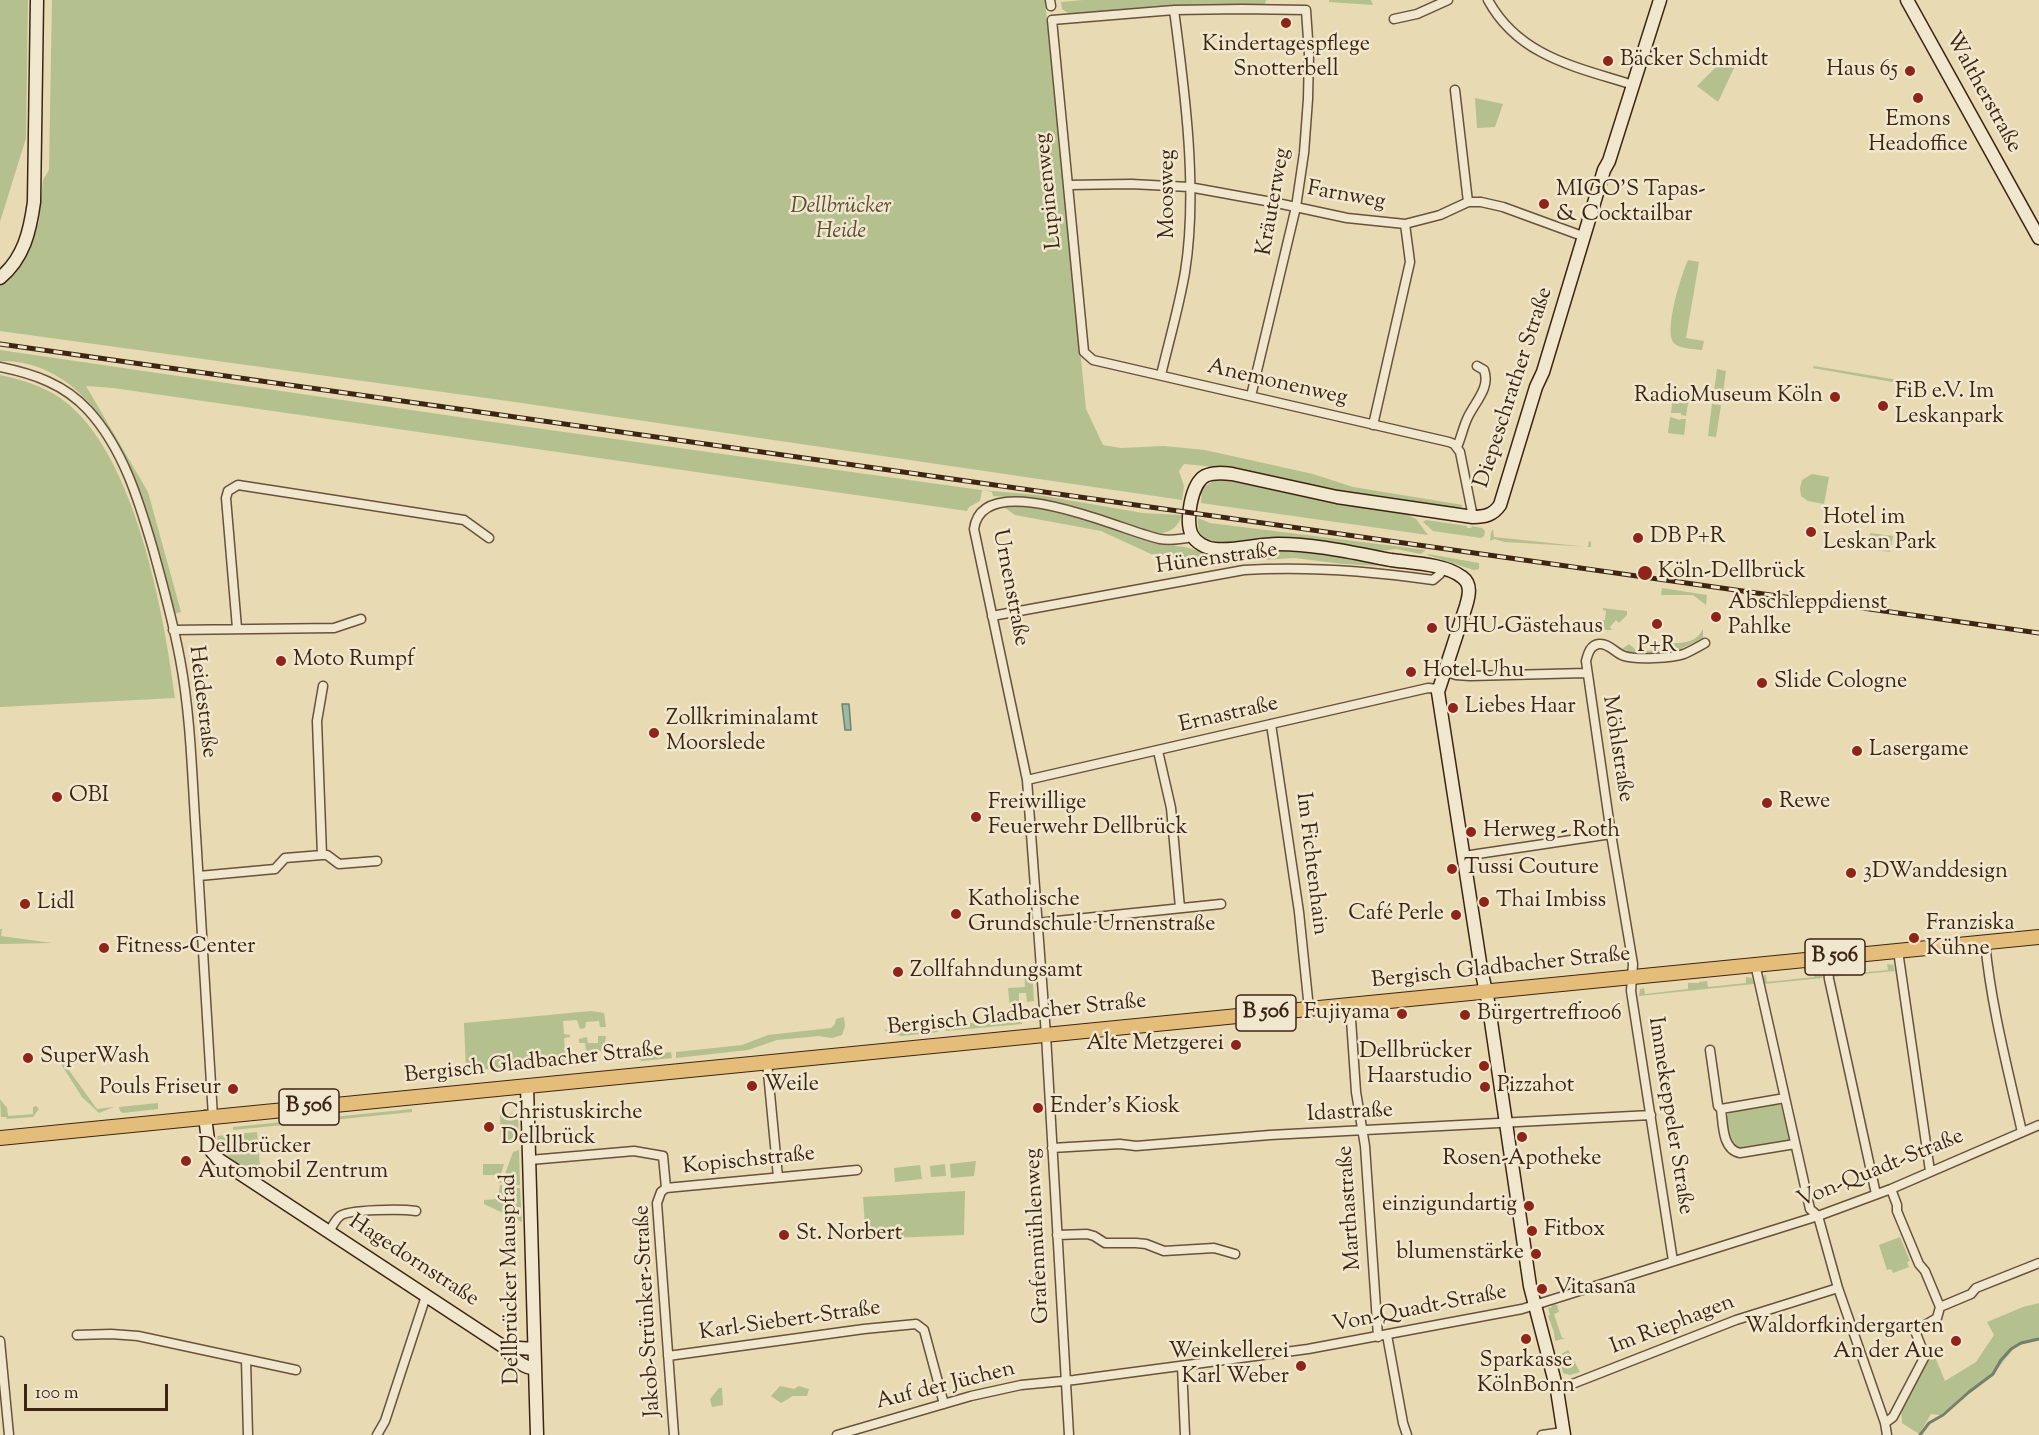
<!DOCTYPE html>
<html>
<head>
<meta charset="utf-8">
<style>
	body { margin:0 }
	#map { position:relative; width:2039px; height:1435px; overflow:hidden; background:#e8dab3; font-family:"Sorts Mill Goudy",serif }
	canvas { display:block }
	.scale { position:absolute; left:24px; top:1384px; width:144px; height:27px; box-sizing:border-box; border:3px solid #3d2513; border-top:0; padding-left:8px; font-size:18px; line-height:21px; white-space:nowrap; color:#3d2513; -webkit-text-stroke:4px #f0e7ce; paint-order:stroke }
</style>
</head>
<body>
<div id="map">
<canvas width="2039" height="1435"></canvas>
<div class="scale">100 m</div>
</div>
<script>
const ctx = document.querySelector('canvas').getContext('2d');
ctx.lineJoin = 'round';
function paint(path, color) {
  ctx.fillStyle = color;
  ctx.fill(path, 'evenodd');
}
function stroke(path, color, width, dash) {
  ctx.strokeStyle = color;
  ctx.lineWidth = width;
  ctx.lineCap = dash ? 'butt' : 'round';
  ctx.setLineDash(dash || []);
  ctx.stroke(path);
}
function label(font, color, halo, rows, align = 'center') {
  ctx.font = font + ' "Sorts Mill Goudy",serif';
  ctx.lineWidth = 5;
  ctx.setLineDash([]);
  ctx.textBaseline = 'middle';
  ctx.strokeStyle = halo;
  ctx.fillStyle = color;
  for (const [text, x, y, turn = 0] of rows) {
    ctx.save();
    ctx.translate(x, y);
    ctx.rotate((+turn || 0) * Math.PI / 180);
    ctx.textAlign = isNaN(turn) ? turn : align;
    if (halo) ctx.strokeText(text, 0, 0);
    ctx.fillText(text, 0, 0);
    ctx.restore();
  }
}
const green = new Path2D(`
	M0,0H28L26,138L0,222Z
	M52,0H1045L1086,409L1103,445L1121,448L1164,446L1205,450L1313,474L1353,487L1463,505L1458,510L1327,491L1225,468L1184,464L1179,471L1184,486L1182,500L508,401L0,331V285L14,274L30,248L39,221L43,180L49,170Z
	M1083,0H1266L1265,5L1138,8L1069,14L1062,9L1061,2Z
	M1329,0H1371L1373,5L1329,2Z
	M1730,53L1736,55L1734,68L1718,102L1697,86Z
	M1475,98L1503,104L1495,127L1477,128Z
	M1688,260L1699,262L1686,338L1704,341L1702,350C1695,349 1681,349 1675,344C1662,334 1682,273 1688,260Z
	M0,350L507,424L981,490L1038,495L1143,513L1182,515C1178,528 1168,535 1154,533C1133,531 1102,515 1080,508C1052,500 1022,498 993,496L992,492L982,490L980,501L969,507L967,511L113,388L86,386L148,492L181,612L174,614C163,581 151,548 140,514C132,491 127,466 116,444C95,399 53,359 0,361Z
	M1814,366L1898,380V383L1813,368Z
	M1717,369L1726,371L1722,400L1713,399Z
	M0,375C23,380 44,386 63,400C135,453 164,613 175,698L0,707Z
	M1673,395L1683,398L1684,397H1689L1686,416L1681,415V413H1671Z
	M1712,404L1721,405L1716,437L1708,436Z
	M1670,417L1680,420L1681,419H1686L1684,435L1668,433Z
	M1812,474L1829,477L1824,504L1808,501L1801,496L1800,488L1802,480Z
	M1214,480L1229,481L1309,498L1404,513L1416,519L1428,535L1201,503L1202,489Z
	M1008,506L1046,509L1083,517L1166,545L1185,547L1209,554L1268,549L1304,550L1362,560L1378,566L1343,564L1295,558L1244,561L1213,567L1203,562L1151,554L1101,531L1015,515L1005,508Z
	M1198,518L1210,523L1426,550L1421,554L1396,549L1380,551L1287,538L1218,542C1203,540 1196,533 1198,518Z
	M1426,520L1467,526V528H1471L1472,526L1482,528L1485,531L1484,536L1481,538L1433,531L1423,522Z
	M1493,529L1494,537L1588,547L1589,541L1591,542V547L1505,542L1494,539L1490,541L1491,532Z
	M1870,533L1893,536L1890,552L1867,549L1868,542L1883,546V540H1869Z
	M1428,554L1479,563V569L1474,570L1427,555Z
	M1662,588L1707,595L1706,605L1693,595H1661Z
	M1603,608L1627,611V615L1619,623L1616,620L1610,627L1612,630H1603L1600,628L1601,620H1605L1606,611L1603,610Z
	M1703,629V638L1674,652L1634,653L1622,649L1629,644L1637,651L1676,650L1671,643C1684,643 1696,643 1703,629Z
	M0,929H2L1,936L52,943L0,944Z
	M1887,964L1893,965L1895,971L1830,977L1833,969L1837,968L1838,975L1888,970Z
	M1032,965L1034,1001L1027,1002L1026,993H1019V1003H1015L1016,1010L1028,1009L1027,1016L1021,1017L1022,1024L946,1031L944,1018H948L949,1025L1011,1019L1008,988L1025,987L1024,966Z
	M1814,970L1821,972L1823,978L1763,984L1764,975H1766L1767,982L1814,977Z
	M1746,977L1752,978L1754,984L1639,996L1640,989L1644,988L1645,994L1688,989V983H1699V982L1707,981L1708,987L1746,983Z
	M591,1011L604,1013L606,1027H600L599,1021L586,1022L585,1028L580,1029L577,1020L563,1021L564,1034L570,1035V1037L564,1038L566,1062L466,1071L464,1023Z
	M844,1017L845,1026L842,1035L832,1038L819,1036L777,1040L748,1050L676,1058V1052L742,1045L768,1035L831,1028L835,1024L836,1019Z
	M935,1019L938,1032L902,1036L888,1034L884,1029L890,1031L930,1027V1020Z
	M598,1036H606C605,1049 599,1056 587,1059L585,1043H579V1039L587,1037L588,1043H598Z
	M50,1044L97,1109L114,1107L99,1113L82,1097L54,1053L46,1047Z
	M671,1052L672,1058L642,1061L633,1056L637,1054L645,1055Z
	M0,1099L7,1108L8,1116L33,1114V1107L36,1106L39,1109L33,1117L7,1119L6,1117H1Z
	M158,1103V1109L123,1113L120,1111L119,1107Z
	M1772,1104L1781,1105L1789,1139L1784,1143L1741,1150L1730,1144C1728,1133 1723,1120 1730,1111Z
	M412,1109V1112L233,1130V1127Z
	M518,1113L519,1142L501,1140L500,1114Z
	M257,1132L261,1177C245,1167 219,1157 217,1136Z
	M519,1150L520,1185L505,1186V1174L513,1152Z
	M976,1161L974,1176L951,1178L950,1164Z
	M483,1164H504L501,1174V1183L498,1182L497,1175H483Z
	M945,1164L946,1176L931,1177L930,1166Z
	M920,1165L922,1179L895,1182L894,1168Z
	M500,1185H502V1189L520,1188L522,1222L484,1204V1200L498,1199Z
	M965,1191L964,1235L866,1239L863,1197Z
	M1900,1237L1910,1261L1907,1262L1909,1267L1893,1273L1891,1269L1887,1270L1879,1245Z
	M2039,1303V1340L2016,1346L1993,1374L1940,1415L1931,1414L1919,1434L1902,1423L1901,1408L1927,1360L1935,1357L1945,1381L1976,1362L1994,1335L1987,1322L2023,1307Z
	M1551,1304L1557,1305L1559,1312L1554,1314L1562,1338H1566L1555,1341L1554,1332L1548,1316L1550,1315L1548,1308L1552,1307Z
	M1568,1350L1580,1372L1570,1375L1563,1373L1561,1365L1563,1364L1558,1356Z
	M780,1386L794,1389L799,1386L809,1389L807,1396H793L781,1403L771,1396Z
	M719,1388H722L723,1405L712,1407L710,1399Z`);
const water = new Path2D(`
	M842,704H849L851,730H845Z`);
const stream = new Path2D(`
	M1920,1435L1929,1423L1943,1415L1969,1392L1993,1374L2001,1360L2011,1349L2021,1343L2039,1339`);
const street = new Path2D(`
	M1050,0L1051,6
	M1488,0C1519,57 1577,67 1633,85
	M1394,19L1417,14L1448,0
	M1455,90L1468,202
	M1068,185L1131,184L1189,187L1277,203L1347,218L1405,224L1440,215L1468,202H1481L1503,207L1585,237
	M0,367C34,374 64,384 88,410C123,448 139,501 153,549C163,585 173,622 180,659C191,717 192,777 196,835C202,929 207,1023 213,1117
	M1161,375C1169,341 1179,307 1185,272C1198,191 1185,92 1174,10
	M1251,396L1296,207L1304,153L1308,99L1309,54L1306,10L1242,9L1174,10L1052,20L1084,352L1093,360C1212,387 1330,415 1449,442L1454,444L1460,452L1473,517
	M1373,425L1410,262L1405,224
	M1457,447C1461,438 1463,428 1467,419C1474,403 1491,388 1484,370L1477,366
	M992,616L1244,570C1307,566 1370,571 1433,580L1440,574L1442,569
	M237,628L226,498L228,491L238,485L464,520L489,538
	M173,630L334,628L361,619
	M1444,671L1456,675L1470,676L1586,673
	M1271,724L1299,912L1309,1009
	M1158,751L1171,808L1180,908
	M1027,780L1428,688L1439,689
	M322,855L317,721L323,686
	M1464,856L1611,834
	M199,876L275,869L285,858L322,855H327L339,864L377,861
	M1037,923L1221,904
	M1985,942C1991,1006 2008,1070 2022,1132
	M1898,951L1930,1171
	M1827,958L1829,979L1876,1194
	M1755,964L1810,1209L1818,1216
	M1350,1005L1356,1092L1365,1146L1378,1337
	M1710,1050L1718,1106L1721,1109C1723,1123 1722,1150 1740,1153L1795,1144
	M767,1062L778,1177
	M1721,1109L1785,1098
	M1052,1148L1120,1144L1136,1146L1270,1135L1651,1115
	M530,1160L634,1151L663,1156L666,1188
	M666,1188L661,1192L657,1203L674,1435
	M666,1188L857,1170
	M1891,1189L1897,1205V1211L1919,1264L1925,1271L1940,1307L1971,1294L1976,1288L2039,1263
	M1818,1216L1838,1288L1885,1423L1887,1435
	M329,1232C332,1227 335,1220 340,1216C349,1209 403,1209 416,1211
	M1057,1235L1087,1234L1094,1236L1105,1243H1136L1146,1244L1164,1251L1214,1248L1235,1254
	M1673,1261L1631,991L1633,964L1611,834L1586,661C1588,654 1590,645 1599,644C1609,643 1615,653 1624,656C1636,660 1673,658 1684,654C1691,651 1698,647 1705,643
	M77,1335L111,1334L138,1336L296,1370
	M1387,1335L1403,1423L1407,1435
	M0,1341L9,1435
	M668,1356L864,1329L916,1324L924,1330L944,1404
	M246,1360L248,1435
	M1182,1366L1185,1435
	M1557,1390L1736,1320L1838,1288
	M1885,1423L1893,1417L1925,1356L1915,1331L1937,1318L1940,1307
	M377,1435L385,1421L426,1296
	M837,1435L971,1396L1021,1385L1074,1380L1308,1349L1522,1309L1818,1216L1891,1189L2039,1125
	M1069,1435L1046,1035L1027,780L974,529C983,465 1125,532 1160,539C1171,541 1182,539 1192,537
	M1542,1435L1563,1432`);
const secondary = new Path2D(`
	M1907,0L2039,238
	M0,278C24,258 30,231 34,202L37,0
	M527,1086L537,1435
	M205,1117L209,1148L218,1159L504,1347C511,1356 523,1369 535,1368
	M504,1347L534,1349
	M1564,1435L1557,1390L1530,1286L1488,1001L1481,969L1438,692L1466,606C1469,596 1472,584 1462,577C1445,564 1412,563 1391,560C1354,553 1316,544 1278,544C1257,544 1236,551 1215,549C1206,548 1196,543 1192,535C1185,522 1191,484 1205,476C1213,472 1223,473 1232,474L1337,497L1473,517C1485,517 1493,515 1500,505L1536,387L1543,372L1604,170L1609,161L1660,0`);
const primary = new Path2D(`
	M0,1138L2039,937`);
const rail = new Path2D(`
	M0,344L2039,633`);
const markers = [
	[1286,23,6,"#8f2418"],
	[1608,61,6,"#8f2418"],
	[1910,71,6,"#8f2418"],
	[1918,98,6,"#8f2418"],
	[1544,204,6,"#8f2418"],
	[1835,397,6,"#8f2418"],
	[1883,406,6,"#8f2418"],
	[1811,532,6,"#8f2418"],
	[1638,538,6,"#8f2418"],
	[1645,573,8,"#8f2418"],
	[1716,617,6,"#8f2418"],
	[1657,624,6,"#8f2418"],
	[1432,628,6,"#8f2418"],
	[281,661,6,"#8f2418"],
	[1411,672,6,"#8f2418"],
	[1762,683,6,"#8f2418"],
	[1453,708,6,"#8f2418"],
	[654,733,6,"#8f2418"],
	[1857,751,6,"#8f2418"],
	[57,797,6,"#8f2418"],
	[1767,803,6,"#8f2418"],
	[976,817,6,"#8f2418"],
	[1471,832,6,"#8f2418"],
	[1452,869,6,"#8f2418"],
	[1851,873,6,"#8f2418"],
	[1484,902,6,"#8f2418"],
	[25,904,6,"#8f2418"],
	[956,914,6,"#8f2418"],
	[1456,915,6,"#8f2418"],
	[1914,938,6,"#8f2418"],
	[104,948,6,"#8f2418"],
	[898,972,6,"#8f2418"],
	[1402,1014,6,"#8f2418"],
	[1465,1015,6,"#8f2418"],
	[1236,1045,6,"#8f2418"],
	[28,1058,6,"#8f2418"],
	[1484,1066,6,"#8f2418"],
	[752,1086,6,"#8f2418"],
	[1485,1087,6,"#8f2418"],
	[233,1089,6,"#8f2418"],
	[1038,1108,6,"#8f2418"],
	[489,1127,6,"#8f2418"],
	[1522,1137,6,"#8f2418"],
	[186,1161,6,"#8f2418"],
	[1529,1206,6,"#8f2418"],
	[1532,1231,6,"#8f2418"],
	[784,1235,6,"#8f2418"],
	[1536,1254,6,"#8f2418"],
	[1542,1289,6,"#8f2418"],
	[1526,1339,6,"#8f2418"],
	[1956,1341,6,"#8f2418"],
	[1301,1366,6,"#8f2418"]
];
const shields = [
	[1835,957,60],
	[1266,1013,60],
	[309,1107,60]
];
const shieldNames = [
	["B 506",1835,957],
	["B 506",1266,1013],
	["B 506",309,1107]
];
const poiNames = [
	["Kindertagespflege",1286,46,"center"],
	["Snotterbell",1286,71,"center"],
	["Bäcker Schmidt",1620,61],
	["Haus 65",1898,71,"right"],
	["Emons",1918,121,"center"],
	["Headoffice",1918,146,"center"],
	["MIGO'S Tapas-",1556,191],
	["& Cocktailbar",1556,216],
	["FiB e.V. Im",1895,393],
	["Leskanpark",1895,418],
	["RadioMuseum Köln",1823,397,"right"],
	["Hotel im",1823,519],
	["Leskan Park",1823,544],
	["DB P+R",1650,538],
	["Köln-Dellbrück",1658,573],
	["Abschleppdienst",1728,604],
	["Pahlke",1728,629],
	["UHU-Gästehaus",1444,628],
	["P+R",1657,647,"center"],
	["Moto Rumpf",293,661],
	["Hotel Uhu",1423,672],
	["Slide Cologne",1774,683],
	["Liebes Haar",1465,708],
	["Zollkriminalamt",666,720],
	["Moorslede",666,745],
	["Lasergame",1869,751],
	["OBI",69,797],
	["Rewe",1779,803],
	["Freiwillige",988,804],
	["Feuerwehr Dellbrück",988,829],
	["Herweg - Roth",1483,832],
	["Tussi Couture",1464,869],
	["3DWanddesign",1863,873],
	["Katholische",968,901],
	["Grundschule Urnenstraße",968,926],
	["Thai Imbiss",1496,902],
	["Lidl",37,904],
	["Café Perle",1444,915,"right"],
	["Franziska",1926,925],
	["Kühne",1926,950],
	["Fitness-Center",116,948],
	["Zollfahndungsamt",910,972],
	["Fujiyama",1390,1014,"right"],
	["Bürgertreff1006",1477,1015],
	["Alte Metzgerei",1224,1045,"right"],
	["Dellbrücker",1472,1053,"right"],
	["Haarstudio",1472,1078,"right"],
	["SuperWash",40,1058],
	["Weile",764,1086],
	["Pizzahot",1497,1087],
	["Pouls Friseur",221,1089,"right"],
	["Ender's Kiosk",1050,1108],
	["Christuskirche",501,1114],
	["Dellbrück",501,1139],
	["Dellbrücker",198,1148],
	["Automobil Zentrum",198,1173],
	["Rosen-Apotheke",1522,1160,"center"],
	["einzigundartig",1517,1206,"right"],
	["Fitbox",1544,1231],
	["St. Norbert",796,1235],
	["blumenstärke",1524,1254,"right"],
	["Vitasana",1554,1289],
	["Waldorfkindergarten",1944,1328,"right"],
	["An der Aue",1944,1353,"right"],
	["Weinkellerei",1289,1353,"right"],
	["Karl Weber",1289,1378,"right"],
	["Sparkasse",1526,1362,"center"],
	["KölnBonn",1526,1387,"center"]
];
const streetNames = [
	["Waltherstraße",1982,93,61],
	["Lupinenweg",1050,191,-96],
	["Moosweg",1169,194,-90],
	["Farnweg",1346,197,10],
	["Kräuterweg",1275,202,-80],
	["Anemonenweg",1277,384,13],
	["Diepeschrather Straße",1515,388,-72],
	["Hünenstraße",1217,560,-8],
	["Urnenstraße",1009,588,79],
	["Heidestraße",201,702,83],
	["Ernastraße",1229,716,-13],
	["Möhlstraße",1616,749,81],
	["Im Fichtenhain",1310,864,83],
	["Bergisch Gladbacher Straße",1501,969,-6],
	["Bergisch Gladbacher Straße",1017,1016,-6],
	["Bergisch Gladbacher Straße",534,1064,-6],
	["Idastraße",1350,1114,-3],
	["Immekeppeler Straße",1669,1116,81],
	["Kopischstraße",749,1162,-6],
	["Von-Quadt-Straße",1881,1170,-22],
	["Marthastraße",1351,1208,-94],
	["Grafenmühlenweg",1039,1236,-93],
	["Hagedornstraße",413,1262,33],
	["Dellbrücker Mauspfad",512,1279,-91],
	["Von-Quadt-Straße",1420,1310,-11],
	["Jakob-Strünker-Straße",649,1311,-93],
	["Karl-Siebert-Straße",790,1322,-8],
	["Im Riephagen",1673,1326,-21],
	["Auf der Jüchen",946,1387,-14]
];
const parkNames = [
	["Dellbrücker",841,208],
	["Heide",841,233]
];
paint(green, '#b4c08e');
paint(water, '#98bba8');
stroke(water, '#747f6c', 1.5);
stroke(stream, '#747f6c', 3);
stroke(street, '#68523b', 11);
stroke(secondary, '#3d2513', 15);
stroke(primary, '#3d2513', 16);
stroke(street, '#f0e7ce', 8);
stroke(secondary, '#f0e7ce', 12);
stroke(primary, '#e4bd7a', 14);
stroke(rail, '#3d2513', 5);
stroke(rail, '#f0e7ce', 3, [9]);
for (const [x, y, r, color] of markers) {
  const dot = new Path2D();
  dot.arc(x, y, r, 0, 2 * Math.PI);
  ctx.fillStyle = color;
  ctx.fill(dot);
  stroke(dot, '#f0e7ce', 2);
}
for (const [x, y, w] of shields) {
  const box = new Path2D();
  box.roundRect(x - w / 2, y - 18, w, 36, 4.5);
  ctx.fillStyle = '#f0e7ce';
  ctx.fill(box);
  stroke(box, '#3d2513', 1.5);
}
label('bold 21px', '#3d2513', null, shieldNames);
label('22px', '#3d2513', '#f0e7ce', poiNames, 'left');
label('22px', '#3d2513', '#f0e7ce', streetNames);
label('italic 22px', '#5b4c32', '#f0e7ce', parkNames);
</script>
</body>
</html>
